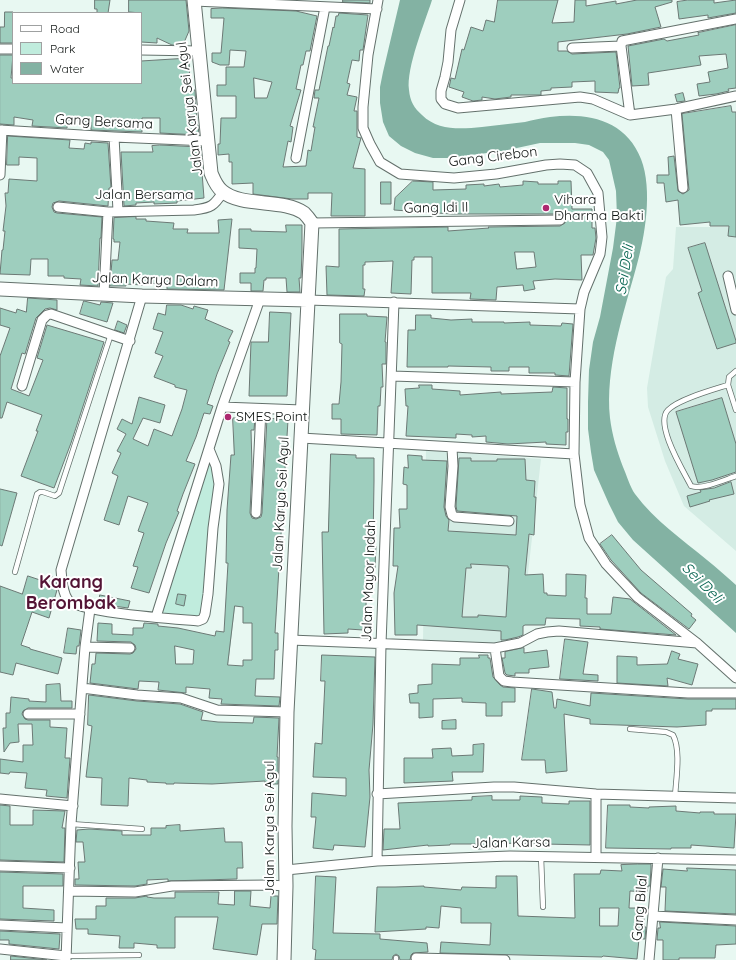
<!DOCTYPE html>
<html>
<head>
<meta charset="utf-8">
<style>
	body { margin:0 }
	#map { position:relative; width:736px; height:960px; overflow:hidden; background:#e8f8f2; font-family:Quicksand,sans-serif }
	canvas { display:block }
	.legend { position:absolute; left:12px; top:12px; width:130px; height:72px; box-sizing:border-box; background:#fff; border:1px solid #9fa1a1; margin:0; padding:5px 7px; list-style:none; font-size:12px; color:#101513 }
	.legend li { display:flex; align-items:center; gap:8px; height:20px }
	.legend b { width:20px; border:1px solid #9fa1a1 }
</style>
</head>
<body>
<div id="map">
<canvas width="736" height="960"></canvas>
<ul class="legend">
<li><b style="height:5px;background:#fff"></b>Road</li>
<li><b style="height:11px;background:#c0ecdd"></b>Park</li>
<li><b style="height:11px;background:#83b2a3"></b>Water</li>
</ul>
</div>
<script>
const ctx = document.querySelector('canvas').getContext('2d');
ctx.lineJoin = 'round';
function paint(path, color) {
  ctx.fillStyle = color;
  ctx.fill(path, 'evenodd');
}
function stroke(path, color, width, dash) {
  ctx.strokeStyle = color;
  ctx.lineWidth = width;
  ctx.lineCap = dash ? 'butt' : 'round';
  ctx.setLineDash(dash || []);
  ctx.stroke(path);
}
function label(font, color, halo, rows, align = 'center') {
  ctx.font = font + ' Quicksand,sans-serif';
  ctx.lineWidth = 4;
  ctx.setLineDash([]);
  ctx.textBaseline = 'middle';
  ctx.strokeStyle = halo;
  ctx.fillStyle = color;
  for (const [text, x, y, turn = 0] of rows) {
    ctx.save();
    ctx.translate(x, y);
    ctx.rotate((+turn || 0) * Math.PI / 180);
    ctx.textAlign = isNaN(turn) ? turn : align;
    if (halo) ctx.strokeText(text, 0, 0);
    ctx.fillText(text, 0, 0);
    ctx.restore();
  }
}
const built = new Path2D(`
	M676,227H736V551L684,506L665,461L648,407L647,388L666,277L673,269Z
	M426,450L541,459L522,626L511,644L423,640Z`);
const green = new Path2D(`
	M208,456L218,476L203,618L158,616Z`);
const water = new Path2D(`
	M400,0H432C425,22 406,68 409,90C410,101 414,108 422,115C438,131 461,129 482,127C496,125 511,124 525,122C533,120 541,118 550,117C588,112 626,120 641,159C653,190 645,237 636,268C623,315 605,369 610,418C612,435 617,451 623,467C627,476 630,487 635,494C655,521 682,539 707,560C717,568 726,576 736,585V633L633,540L618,522L609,504L594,470L591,452L588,429V402L589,370L593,342L600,317L613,248L617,217L616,191L609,160L603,152L589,145L575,143H540L503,151L447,158H433L415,153L401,146L389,136L383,122L380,103V87L383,72Z`);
const building = new Path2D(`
	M95,0H110L108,13H97V9H95Z
	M129,0H186L189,31L183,45H172L157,38V43L141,42V13L129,12Z
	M343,0H370V3L343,2Z
	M498,0H558L552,23L574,22L575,0H586V6L616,1V4L637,0H672V2L655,7L661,27L627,34L558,42V51H567L572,54L616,52L620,88H619L618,93L595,92V81L572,82V87L551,88V90L541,91V95H511V97L495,99L482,97V100L473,101L462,97L464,92L449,87L450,83L451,78L455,79L462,49L464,50L471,27L483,31L486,20L494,22Z
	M688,0H714V3L736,0V13L708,18V15L679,19L677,2Z
	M223,8L296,11L317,16L310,51H306L303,65H301L296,89L301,90L290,126L293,127L291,142L288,141L283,167L306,166L308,150L311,151L315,127H313L319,98H314L315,90H319L328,46H329L333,27L334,28L336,16H338L339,13L368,15L363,50H360L359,61L352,60L347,83L350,84L347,95L357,97L354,111H357V137L361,138L353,168L365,169V216H331L332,193H308V199H292L253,194V183L232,184V162H229V154L218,155V144H220L221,118H236V96H217V85H226V67H244L246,51L230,50L229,65H220L212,62V53H221L224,18H211V9ZM254,78L272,82L267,98H255Z
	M5,12H13V43H0V27H4Z
	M736,25V88L728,89L729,91L716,94L699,96L697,84L710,82L708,72L728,68L726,54L699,56L701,65L648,73L649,85L632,86L628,46L664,39L667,41L699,35L698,33Z
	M0,55H13L11,78H13V83H141V61L189,58L190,90H195L197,125H198L199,135L160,133V118H142V132L91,130V122L68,120L67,128L32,126L33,120L14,117V125L0,124Z
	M683,93L685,101L677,102L675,95Z
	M731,106L732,112H736V237L728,236L729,226H710V222L680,225L678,200L666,202L664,183H657V175H669L668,157L674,156L678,191L683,194L689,190L682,114Z
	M8,136L70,140L69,148L84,149L85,143L91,144V142L108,143L111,188H109L108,206L59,201L53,203L52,207L54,212L57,213L102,217L101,238H100L98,286L80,285L81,279L64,278V276H48V259H31L30,275L0,274L2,250H3L5,231H3L6,206L5,193H8L9,179L37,181V158L19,157V165H7Z
	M160,145L200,147L204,198L177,201V203L154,204V202L136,203V205L124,206L121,152H153L152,146Z
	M413,181L433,182V190L466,189V185L484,184V186L499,184L500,187L523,185V181L538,182V184H558V181H571L572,209H592V228H595L596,238L593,255H581L582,280L555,279L533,281L535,289L524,291L523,285L497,287L496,300L470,299L471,293H432V257H414V260H412L411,294L391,293L393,261L365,262V265H363V289H365L364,296L327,295L326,266L339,267V229L448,227V231L489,228L488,227L560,226L565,223V217L560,214H452L394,210L395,198ZM515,252H534L536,267L517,269Z
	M381,182H391V204H381Z
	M136,217V219H146V221L174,223L173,229H188L187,233H219L218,220L232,219L224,290L167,289V284L143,283V285L126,284V286H110L112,260H118L120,242H114V239H113L114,218Z
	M286,225H302V252L301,278H299L300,292H287L286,278H266V280H264L263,291H251V283H240V273H255V268H256L257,249L239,248V229H251V231L286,232Z
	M705,243L736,341V343L717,349L698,293L702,291L688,248Z
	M28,298L57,300V310L50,308L45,309L36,318L25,354L22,353L11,389L29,396L43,360L37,358L47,325L104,342L71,443L54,488L21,476L38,431H36L42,415L7,402L2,418H0V356L10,328L0,325V308L16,313L17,309L26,312Z
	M84,301L100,305L101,302L113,303L107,322L80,314Z
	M167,305H181L193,309L194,306L208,310L205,319L233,331L228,341L230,342L217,374L207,404L213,406L210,414L204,413L196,437L186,461L195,464L183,494L177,511L179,512L166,543L149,593L131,588L138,567L133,566L144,533L138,531L148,503L128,496L119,525L104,520L118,476L112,473L121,453L117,451L126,434L117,429L122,419L132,424L139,397L165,405L160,423L143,418L133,439L148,446L154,429L172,436L182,409L187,390L175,387V385L154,377L163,356L155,353L163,332L153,329L158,313L165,315Z
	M270,312L291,313L287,396H249L251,342H268Z
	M340,314H367V316L387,317L385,342H386V364H382L383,387H381L380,406H378L377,435L341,434V419H332V404H339L341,382L342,344L340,343Z
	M416,315H431V318L451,320L472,319V322H504V323L530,322V325L561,326L562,323L573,324L569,376L555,375V373H529V367H509V371H491V367L448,366V367H407L408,330H415Z
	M118,321L127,325L124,333L115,330Z
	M419,385H432V389L460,391V395L501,392V394L552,392L553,387L567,388V419H568V432H566V445L546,444V442L508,444L486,442V436L472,437V435L456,434V438L406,436L408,406H406L405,389L419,388Z
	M722,398L736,444V472L712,480L698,483L676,412Z
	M233,418H255L254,430H251L252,466L250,513L252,518L256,519L261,517L262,513L267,418L288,420L275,633H278V650H275L274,679H256L255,696L280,697L279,706L221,704L222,699L209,698L210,689L186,687V693L158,690L159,682L139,681L138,689L90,683L92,664H95L96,653L130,654L133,653L136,649L135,645L131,642L97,641L98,623L112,624V634L133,635V628H143L144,623L158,624V626L178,628L215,636L216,631L224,632L228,563H226L227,510L231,455H234ZM235,606L243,607V623H252V660H243V666L228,665ZM175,646L194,650L193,664H176Z
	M331,454L356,455V458H374V481L373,545L376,546L375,568H367L366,605L363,630L348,629V633L324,634L322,532H328Z
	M408,455L422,456V460L447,461L444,507L446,516L449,520L448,531L516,535L517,516L457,511L456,506L459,458H471V461H497V459H525L526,480L535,481L534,497H536L534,535L529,534L525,575L543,574L544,593H547V595L566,596V574L586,575L585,598H587V614H611L613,597L630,599L676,635L600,629V627L580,626V619L546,618L545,625H525L523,626V635L518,637L505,640H501V631L417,625V635H395L394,593L398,566H393L394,528H400L399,509H407V485L403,484L404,467L408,468ZM471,564L508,566V568H509L506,617L478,615V617H462L466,568H471Z
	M731,482L734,494L709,500L710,501L690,507L687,496L701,492L700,490L714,488Z
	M0,489L17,493L2,546L0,545Z
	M612,535L641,570L692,614L691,616L696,620L689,629L641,593L611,560L600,544Z
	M28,576L46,582L47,576L56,578L57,590L49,618L32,612L21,645L30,648V649L62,658L58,674L16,663L13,675L0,672V586L22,594Z
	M178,594L186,595L184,606L176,604Z
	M100,595L130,601L128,608L99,604Z
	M68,628L81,630L79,646H77L76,654L64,653Z
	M565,639L588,642L583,674L598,675V681L560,679Z
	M524,648V653L547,650L549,667L529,669V673H515V676L507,675L505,673L502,658H505V652Z
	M672,651L680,654L678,659L698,664L692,685L667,678L668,686L617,683V656L637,657V665L667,664Z
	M322,655L375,657L373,724L369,770L370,797L365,847L334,845L333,850L313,848L316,817H311L312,793L346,796V778L313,777L315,743L322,744L325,681H321Z
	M479,655H488V658H490L493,677L500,685L503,687L515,688V702H502V716H486V703L462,702V698L433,699V717L419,718V703H410L409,694L418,693V685L432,684V664L460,665V658H479Z
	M60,684L61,701H72V708H28L23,711L22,714L25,719L28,720H50V727L67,728L65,758H70L67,798L46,796L47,790L25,788L27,773L10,772L9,774L0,773V759L23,762V745H33L32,724H18L19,742L10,743L4,752L3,728H6V713H10L11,697L29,699V701L46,702V685Z
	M532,689L552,692L554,708H556L557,699L590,706L591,693L688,699H736V709H712V711H706V725L677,727L590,724V719L564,714L567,771L546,773L545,760H522Z
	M89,695L137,701L180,704L203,712L201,720L218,722L253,723L254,717L279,718L277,757H278V784H265V781L212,784L174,783V784H166V783L147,782V780L129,778L128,806L101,805L102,778L86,777L92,726L88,725Z
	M456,720V729H442V721Z
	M484,744L483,772H452L453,781L404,783V758H433L432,749L451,748L452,756L473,755V745Z
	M492,796V800H520V796L542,797V803L569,804V801H590V845L498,843V848L478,849L477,844H450V845L428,846V845L383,850L384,829H400L398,803L472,800V797Z
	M0,805L10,806V825H33V810L65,811L62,828H65L64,862L0,860Z
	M608,805H630V807L649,808V807L676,806V811L700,813V812H714V814H736L734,848L691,845V848H671V849L606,848Z
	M180,825V831L224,828L225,842H242L243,868H237V879L168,881V879L147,880V884L135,886L75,885V879H79L78,862H85L83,842H76L77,830L89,829L122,831V835H151V828H166V826Z
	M638,864H651V868L650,886H648L647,892L630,891L629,908H644V927H646L645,939H639L637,959L603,956L602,957L440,953L441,942L490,945L491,923H461V908L441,906L439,928L426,927V929L375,932L377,887H395L424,886V887L461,890L462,887L496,888V876H517L518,916L575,918L574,874H600L601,870L622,871L621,865ZM600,908H619L618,926H600Z
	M687,868L736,870V914L665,911L666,887H661L663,869L687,871Z
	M0,872L63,874V886H23V908L54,910V921L0,919Z
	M316,876L336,877L333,933L380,934V939L427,943L428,952L413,953L411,955L410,960H400L399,956L396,954L393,956L392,960H315L316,950L313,949Z
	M235,891H251L250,906L270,908L271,896H278L277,924H262L257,955L213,949L218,917H175V948H157V945L134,943V948H119L120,936L88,934V929H76L75,919H96V906H106V898H135L147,896V897L154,898H175V892H219L218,904L234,905Z
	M660,922L736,926V944L716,945L715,958H679V960H663V940H657L658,928H660Z
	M0,931L60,934L59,949L9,944V940H0Z
	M11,956L47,960H11Z`);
const lane = new Path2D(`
	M736,371L729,377L728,385L736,410
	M728,385C712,390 679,399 668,410C654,424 684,472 691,486C702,490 724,480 736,476
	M15,572L37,494L40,492H43L55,496L59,493L111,334
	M630,729L666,732L673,735C681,750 676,779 675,797
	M71,824L142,829
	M541,856L543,907
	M66,956L139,955
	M396,960V958`);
const street = new Path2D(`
	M378,0L368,55L363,107V128L370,144L380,162L400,174L454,178L496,174L546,165L560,164L575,165L587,173L598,193L602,237L601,246L600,254L584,292L580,309L575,382L574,454L580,505L589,538L606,564L637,597L697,643L736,678
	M460,0L451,30L448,62L445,77L441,91V99L445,104L458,108L580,97L593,99L630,115L621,46L622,41L736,19
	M194,1L377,9
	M572,48L621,46
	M0,49H13
	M141,50L199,51
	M676,109L683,188
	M630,115L676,109L736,96
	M0,130L114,137L208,141
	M114,137L118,211
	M296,158L325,7
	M0,175L2,130
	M58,207L108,212L194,210C211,208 214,206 223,192
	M312,223L560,220
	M728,276L736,310
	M104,294L108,212
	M142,296L61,570C62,579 62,592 68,600C80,613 176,619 198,621L203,619L205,614L208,594L213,528L219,484L216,466L209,449
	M308,300L580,309
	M392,376L575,382
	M22,386L42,320L47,315L51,314L130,341
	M222,407L302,410
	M301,438L574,454
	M452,448L453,466L450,507L452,515L455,517L509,521
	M256,513L261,409
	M156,617L222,407L260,299
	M290,640L495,648L520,643L537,634L547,632L559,631L697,643
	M85,647L130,648
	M495,648L499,676L504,681L512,682L688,693H736
	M82,688L137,695L181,698L217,710L287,712
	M28,714H80
	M377,794L494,787H514L596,794L736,798
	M0,799L73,806
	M596,857V794
	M377,861L381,644L394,302
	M0,866L70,868
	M286,870L377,861L510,856L736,860
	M69,891L135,892L172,886L269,885L286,886
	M653,916L736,920
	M0,925L67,928
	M0,949L66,956
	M416,958L505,960
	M66,960L71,824L85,647L90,609
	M649,960L658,858`);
const secondary = new Path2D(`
	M194,0L211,173C214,180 216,186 222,191C242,208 283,198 304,213C307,216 310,220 312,223L287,712L285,826L286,886L284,960
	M0,289L142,296L308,300`);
const markers = [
	[546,208,4,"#ad2870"],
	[228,417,4,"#ad2870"]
];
const streetNames = [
	["Jalan Karya Sei Agul",190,109,-97],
	["Gang Bersama",104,122,3],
	["Gang Cirebon",493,157,-7],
	["Jalan Bersama",144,195],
	["Gang Idi II",436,208,-1],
	["Jalan Karya Dalam",155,280,2],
	["Jalan Karya Sei Agul",281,504,-87],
	["Jalan Mayor Indah",369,581,-88],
	["Jalan Karya Sei Agul",270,828,-90],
	["Jalan Karsa",511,843,-1],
	["Gang Bilal",640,908,-85]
];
const poiNames = [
	["Vihara",554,200],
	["Dharma Bakti",554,216],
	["SMES Point",236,417]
];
const waterNames = [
	["Sei Deli",625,270,-81],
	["Sei Deli",702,583,45]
];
const districtNames = [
	["Karang",71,583],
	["Berombak",71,604]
];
paint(built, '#d4ece4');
paint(green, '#c0ecdd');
paint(water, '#83b2a3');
paint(building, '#9ecebe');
stroke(building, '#6c7975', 1);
stroke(lane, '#64716c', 6);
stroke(street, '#64716c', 11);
stroke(secondary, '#64716c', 15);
stroke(lane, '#fff', 4.5);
stroke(street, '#fff', 9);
stroke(secondary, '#fff', 13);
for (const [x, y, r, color] of markers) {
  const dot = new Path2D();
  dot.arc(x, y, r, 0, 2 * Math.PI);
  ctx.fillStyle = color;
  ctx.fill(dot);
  stroke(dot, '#fff', 1.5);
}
label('14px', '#101513', '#fff', streetNames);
label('14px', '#101513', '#fff', poiNames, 'left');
label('italic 15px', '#04634f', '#fff', waterNames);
label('bold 18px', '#531435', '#fff', districtNames);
</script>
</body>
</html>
